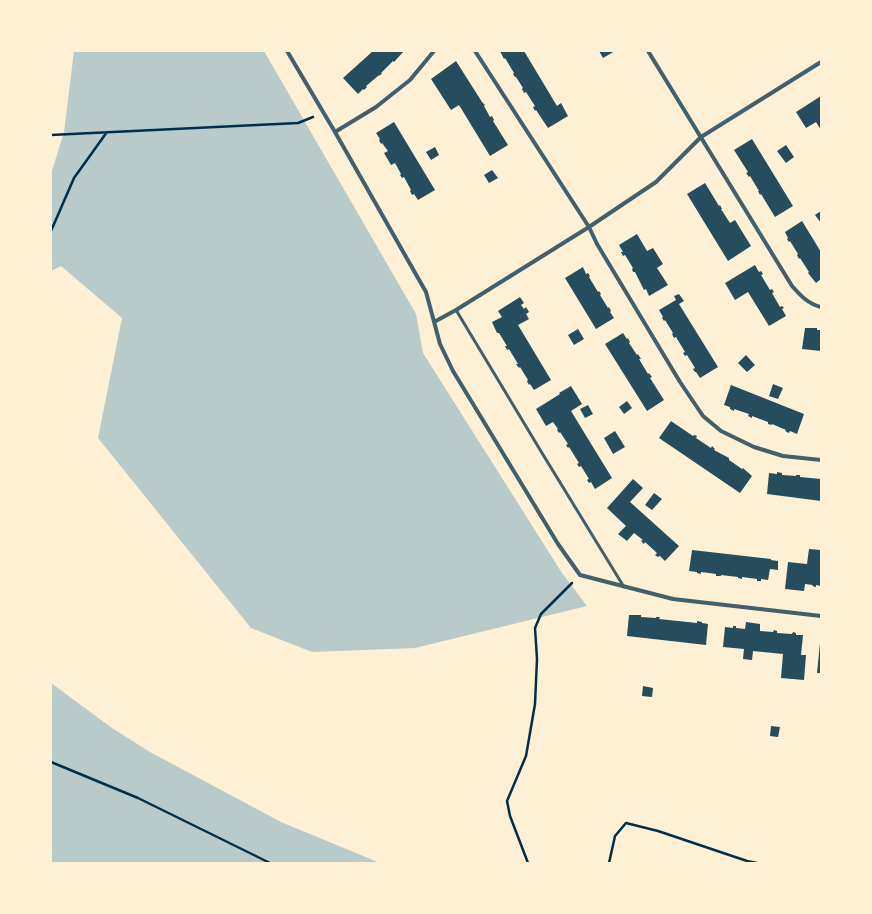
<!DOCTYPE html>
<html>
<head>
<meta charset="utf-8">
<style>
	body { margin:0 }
	#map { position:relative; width:872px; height:914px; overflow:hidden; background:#fdf0d5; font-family:"Public Sans",sans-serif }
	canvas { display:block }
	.frame { position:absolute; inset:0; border:52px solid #fdf0d5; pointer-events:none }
</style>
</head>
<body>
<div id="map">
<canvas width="872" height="914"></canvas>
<div class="frame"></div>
</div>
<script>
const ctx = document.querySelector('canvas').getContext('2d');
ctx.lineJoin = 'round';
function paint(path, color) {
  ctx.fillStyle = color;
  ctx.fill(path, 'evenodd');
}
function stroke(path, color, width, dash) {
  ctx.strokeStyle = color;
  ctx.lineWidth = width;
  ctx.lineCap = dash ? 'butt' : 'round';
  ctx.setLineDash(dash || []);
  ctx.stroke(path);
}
const green = new Path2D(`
	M74,51H264L416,314L423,353L562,573L587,606L415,648L312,652L251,628L98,438L122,318L61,266L51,271V174L64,132Z
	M51,683L112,728L150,752L281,822L380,863H51Z`);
const building = new Path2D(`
	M373,51H404L394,62L393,61L381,73L382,74L378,76L366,86L367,87L364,90L363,89L358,94L343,78Z
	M500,51H524L557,106L561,103L568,116L548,128L536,110L535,111L533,107L535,106L526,92L524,93L522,89L523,88L516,77H515L513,74L514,73L505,58L504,59Z
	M599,51H615L603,58Z
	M456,61L482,102L485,105L484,106L490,117L492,116L494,120L493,121L508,145L490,156L459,105L451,110L431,79Z
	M821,96V130L816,122L806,128L796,112Z
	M394,122L435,190L418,200L414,194L412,195L410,191L411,190L404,177L402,178L400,175L401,174L395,163L391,165L384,153L388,151L382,143L381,144L379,140L380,139L376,133Z
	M752,139L793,206L775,217L761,194L760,195L758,191H759L750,176L749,177L746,173L748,172L734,150Z
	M786,145L794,157L786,163L777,151Z
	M435,147L439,155L431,160L426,152Z
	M492,170L498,178L489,183L484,175Z
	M705,183L719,206L720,205L722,209H721L730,223L735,220L751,246L728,261L687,194Z
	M821,211V223L815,215Z
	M802,221L821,252V279L816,283L808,273L809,272L800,258L799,259L797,255L798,254L790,241L789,242L787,239L788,238L785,232Z
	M637,234L647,251L653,248L663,264L657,268L668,285L649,296L646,289L644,290L635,272H633L632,269L633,268L625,255L623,256L621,252H623L619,245Z
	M755,265L759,272L761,271L763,274L761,275L770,290L772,289L774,292L772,293L780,307L782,306L784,308L782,309L786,316L769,326L748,292L735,300L725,283Z
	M583,267L586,274L588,273L590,276L589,277L598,292L599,291L601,294L600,295L608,308L609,307L611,311L610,312L614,318L596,329L565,278Z
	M679,294L684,301L679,304L718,367L700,378L696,372H695L693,369L695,368L687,355L685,356L683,353L685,352L676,337L674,338L672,334L673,333L665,320L664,321L662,318L663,317L659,310L676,300L674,296Z
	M520,297L524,303L521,305L524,309L526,307L529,312L526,314L529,319L518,325L551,380L534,390L530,384L529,385L527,381L528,380L520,367L519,368L516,364H518L509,349L507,350L505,346H507L499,333H497L492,322L502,317L498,311Z
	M805,328H817V330H821V351L802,349Z
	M578,329L584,339L574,345L568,335Z
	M623,333L627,339L628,338L630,342L629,343L637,355L638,354L641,359H639L648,374L649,373L652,377L650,378L664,400L647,411L605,344Z
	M746,355L755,365L747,372L738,363Z
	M773,384L783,388L778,399L769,396Z
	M731,385L804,414L797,434L790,431L789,433L785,431L786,430L772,424V425L768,424V422L752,416V418L748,416L749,414L734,409V411L730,409V407L724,405Z
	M571,386L582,404L571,411L612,478L595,489L591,482L589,483L587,480L589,479L581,466L579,467L577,464L579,463L569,447L568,448L566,445L568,444L560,432L559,433L557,430L558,429L553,422L546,426L536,409L560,394L559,393Z
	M627,401L632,408L624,414L619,407Z
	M588,405L593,414L585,418L580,409Z
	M671,421L693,436L694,435L697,436L696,438L711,448L712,446L715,449L714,450L729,458V460L742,469L743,468L752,476L740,493L659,438Z
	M615,431L625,447L613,454L604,438Z
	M777,472L782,473V475L796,476V475H800V477L821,479V501L767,494L769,473L777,474Z
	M633,479L643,488L630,502L679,546L665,561L660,556L658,557L655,555L657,553L645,542L644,544L641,541L643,540L634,533L627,541L618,534L626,526L607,508Z
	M654,493L662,499L652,510L645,505Z
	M809,549L821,550V586L816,585V587L812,586L813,585L805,584L804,591L785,589L788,562L807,564Z
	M692,550L771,559V560L778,561V570L770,569L768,580L761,579V581H757V579L742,577V579L738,578V577L721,575V576H716V574L709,573L701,572V574L697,573V572L689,571Z
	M629,615H641V617L656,618V617H660L659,619L697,623V621L702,622V623L708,624L706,645L627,636Z
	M746,622L760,624V631L773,632L774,630L777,631V633L792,634L793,632L796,633V635H803L801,655H806L804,680L781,678L783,654L753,651L752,660L743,659L744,649L723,647L725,627L733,628V626H736V628L745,629Z
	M820,643H821V673H817Z
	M643,686L653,688L652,697L642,696Z
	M771,726L780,727L778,737L770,736Z`);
const path = new Path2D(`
	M51,135L298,123L313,117
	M51,231L74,178L107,132
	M51,762L138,798L270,863
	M528,863L510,816L507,801L526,756L535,704L537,659L535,628L541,614L572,583
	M609,863L615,836L626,823L658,831L747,861L757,863`);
const service = new Path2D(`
	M456,310L542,453L624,587`);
const minor = new Path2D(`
	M287,51L335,132L426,292L440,344L453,371L558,544L580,575L673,599L821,616
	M475,51L589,227L597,244L680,382L703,416L721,431L754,447L783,456L821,460
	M648,51L792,286C800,295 808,304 821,307
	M335,132L376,107L410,80L434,51
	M434,322L456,310L589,227L656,182L701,137L821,62`);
paint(green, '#b9caca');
paint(building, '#264d5e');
stroke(path, '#003049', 2.5);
stroke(service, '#3f606c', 3);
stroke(minor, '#3f606c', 4);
</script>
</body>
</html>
